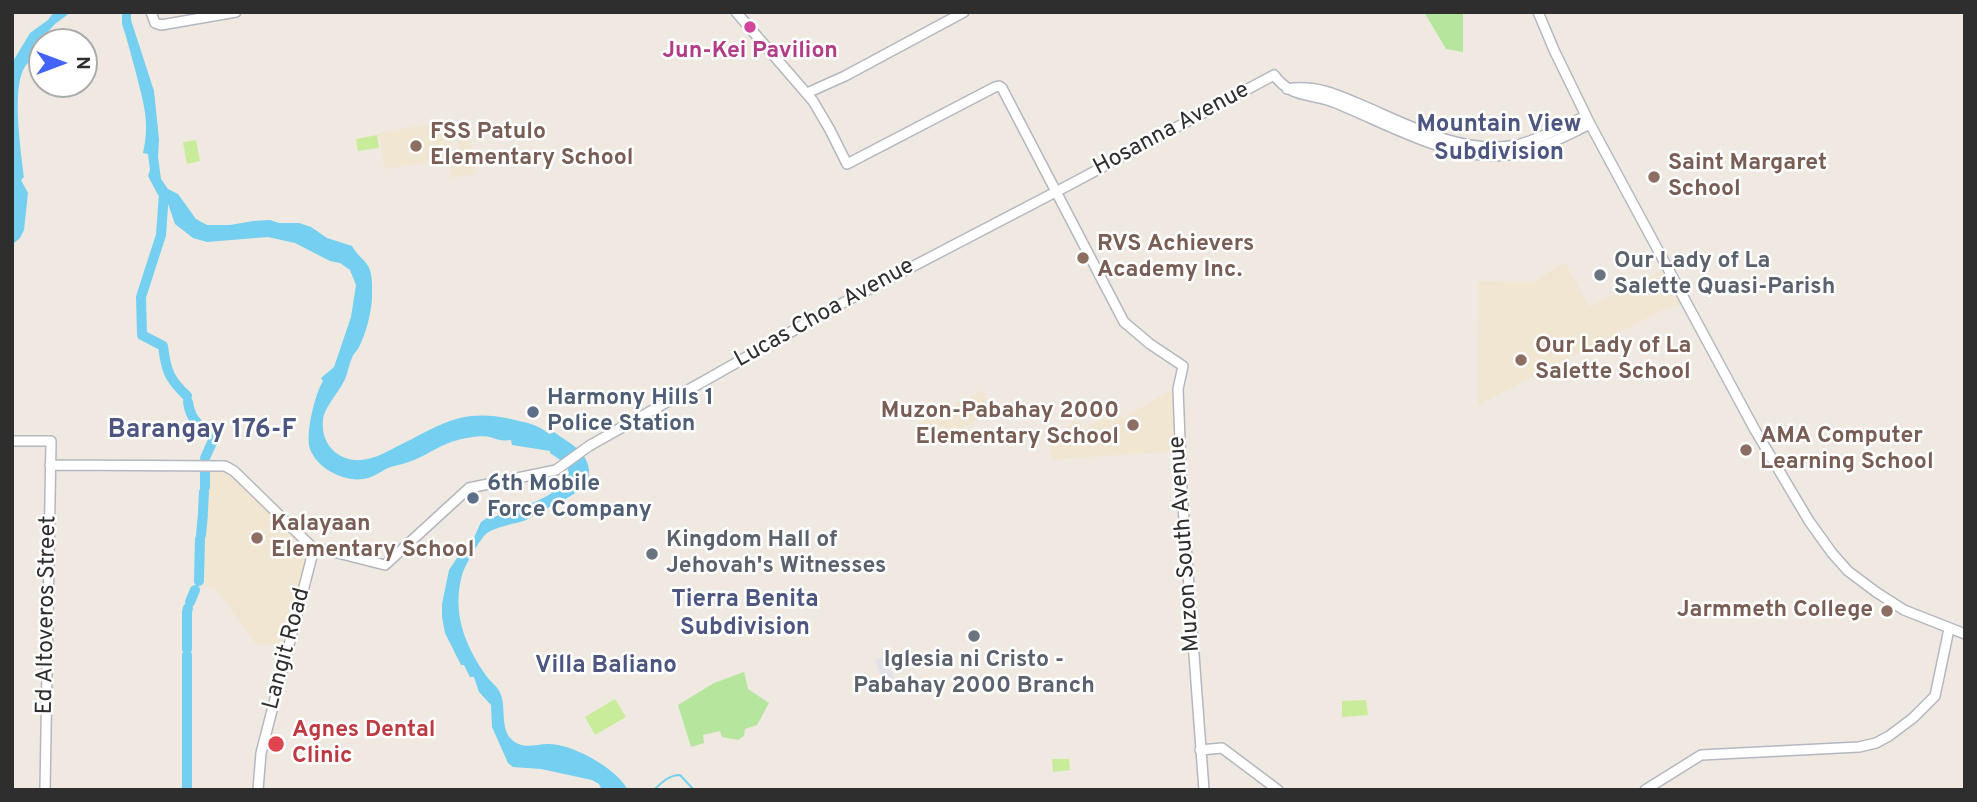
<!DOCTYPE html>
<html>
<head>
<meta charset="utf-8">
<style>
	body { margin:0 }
	#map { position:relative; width:1977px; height:802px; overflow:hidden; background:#efe9e1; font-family:Overpass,sans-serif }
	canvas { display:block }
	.frame { position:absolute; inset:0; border:14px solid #2e2e2e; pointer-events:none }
	.north { position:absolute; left:28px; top:28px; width:70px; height:70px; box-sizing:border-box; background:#fff; border:2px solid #ababab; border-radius:50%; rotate:90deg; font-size:19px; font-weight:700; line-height:28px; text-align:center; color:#2e2e2e }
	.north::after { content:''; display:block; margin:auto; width:24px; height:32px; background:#4264fb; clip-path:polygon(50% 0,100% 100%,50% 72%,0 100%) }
</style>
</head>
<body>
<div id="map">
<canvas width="1977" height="802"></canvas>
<div class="frame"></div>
<div class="north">N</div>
</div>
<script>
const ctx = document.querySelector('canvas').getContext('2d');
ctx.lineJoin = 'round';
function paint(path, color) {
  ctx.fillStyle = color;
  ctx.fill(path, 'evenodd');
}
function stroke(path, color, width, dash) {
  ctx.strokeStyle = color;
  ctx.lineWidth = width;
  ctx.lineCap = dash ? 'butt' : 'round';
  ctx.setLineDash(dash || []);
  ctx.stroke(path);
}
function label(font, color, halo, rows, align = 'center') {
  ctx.font = font + ' Overpass,sans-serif';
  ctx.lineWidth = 5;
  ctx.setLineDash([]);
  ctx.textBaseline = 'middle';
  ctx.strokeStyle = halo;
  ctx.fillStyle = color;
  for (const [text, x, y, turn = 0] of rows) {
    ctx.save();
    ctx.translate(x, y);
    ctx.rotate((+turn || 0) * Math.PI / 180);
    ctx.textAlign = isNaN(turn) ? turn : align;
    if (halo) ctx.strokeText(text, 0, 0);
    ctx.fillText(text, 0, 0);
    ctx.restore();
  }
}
const industrial = new Path2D(`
	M886,656L894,680L884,684L875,660Z`);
const education = new Path2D(`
	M448,121L454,158L385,169L379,133Z
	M469,132L476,174L451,178L449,162L462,159L456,134Z
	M1565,262L1589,307L1663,270L1681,304L1662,310L1478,405L1479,281L1534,282Z
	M1174,389V451L1051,460L1049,438L1078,420L1084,429L1118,410L1123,418Z
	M983,391L993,410L945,438L919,430L918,423Z
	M211,469L232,472L306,541L308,558L286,645L256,644L217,590L205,585L204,534Z`);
const green = new Path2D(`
	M1424,12H1463V52L1446,49Z
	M744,672L748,689L769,703L757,725L745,729L744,736L738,740L722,737L720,731L703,735L704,743L691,747L678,705L714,683Z`);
const pitch = new Path2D(`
	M377,135L379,148L358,151L356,139Z
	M196,140L200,161L187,164L183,142Z
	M615,699L626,717L595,735L585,717Z
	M1366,700L1368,715L1342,717V701Z
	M1052,759H1069L1070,770L1053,772Z`);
const water = new Path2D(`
	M54,12H71L55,24L32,49L38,54L35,59C6,65 22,155 24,177L21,180L28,193L24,230L20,238L12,245V63L30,33L48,20Z
	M122,12H131V20L154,91L159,139L158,157L161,179L168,189L178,194L196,219L207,225H230L253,221L270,220L279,223H299L311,227L327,238L352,246C356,254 364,259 368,266C373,274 372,289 372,298C371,314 366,334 358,349C356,352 353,354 352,358C348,366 348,375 343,383C338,393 324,408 323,420C320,443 338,462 361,460C375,459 388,451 400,445C442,424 462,408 511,419C528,423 536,424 550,434L554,432C563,439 576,445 583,455C603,483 569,498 549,507C542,511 534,516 526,520C515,524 494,527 486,534C480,539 464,567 462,575C452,611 464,644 485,674C490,682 498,686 501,695C506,708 500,729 512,740C524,750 535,744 548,744C573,744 616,768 628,790H602L599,784L592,780L541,769L513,767L508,763L492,727L491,705L479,692L474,677H470L464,665H461L445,633L442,617V604L449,570L461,552L473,540L481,522L487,518L490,519C516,506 558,501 569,473L566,464L550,453V451L512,445L511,440C502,441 498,440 490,437C482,435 466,438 458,440C441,444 429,454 414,460C405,464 396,465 388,468C380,472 372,478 363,479C343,482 317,468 310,449C305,434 315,394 323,381L321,378L334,367L351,317L356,285L350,270L340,263L330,261L295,243L268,237L207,242L193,238L175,224L164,192L158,195L148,176L150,170L148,154L143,153C150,123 144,105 137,77C132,59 128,41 122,24Z`);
const stream = new Path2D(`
	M654,790C662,782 669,775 680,775L694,790`);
const river = new Path2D(`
	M164,193L161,235L141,297L142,335L163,346C166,371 169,379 187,396
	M188,402C190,418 199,428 213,433L214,438L205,458
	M205,472V487
	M203,511L204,492
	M201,535L203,514
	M199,581L200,539
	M190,602L195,590
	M187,649V612L188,608
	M187,790V655`);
const secondary = new Path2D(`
	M151,12L155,23L161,25L236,12
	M736,12L813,101L830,130L847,164L995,87L999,86L1002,88L1124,322L1150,344L1183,366L1178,389L1182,492L1204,790
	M1538,12L1554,50L1590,124L1755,430L1809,521L1832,553L1848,571L1876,592L1904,610L1965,634
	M1287,89C1313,84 1336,94 1359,104C1407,124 1463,156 1517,145C1541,139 1563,126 1586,116
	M807,93L845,76L964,12
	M12,441H51L45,790
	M50,465L225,466L234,471L315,550
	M315,550L322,549L385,565L469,488L556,470L589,446L835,307L1069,185L1274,75C1293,100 1310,92 1336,103C1393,126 1462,169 1525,152C1548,146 1569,134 1590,124
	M1200,750L1222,748L1278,790
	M258,790L261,753L312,556L315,550
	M1645,790L1701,755L1859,747L1876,743L1889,736L1913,718L1935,696L1949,629`);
const markers = [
	[750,27,7,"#d1479c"],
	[416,146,7,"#8d6e63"],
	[1654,177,7,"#8d6e63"],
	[1083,258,7,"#8d6e63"],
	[1600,275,7,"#6b7280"],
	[1521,360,7,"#8d6e63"],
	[533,412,7,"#5c6f8a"],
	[1133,425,7,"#8d6e63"],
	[1746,450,7,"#8d6e63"],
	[473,498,7,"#5c6f8a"],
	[257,538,7,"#8d6e63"],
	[652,554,7,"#6b7280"],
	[1887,611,7,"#8d6e63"],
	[974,636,7,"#6b7280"],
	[276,744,9,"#e0444e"]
];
const hotelNames = [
	["Jun-Kei Pavilion",750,52]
];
const streetNames = [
	["Hosanna Avenue",1172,130,-28],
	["Lucas Choa Avenue",825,314,-29],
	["Muzon South Avenue",1186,544,-94],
	["Ed Altoveros Street",48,615,-89],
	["Langit Road",288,649,-75]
];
const educationNames = [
	["FSS Patulo",430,133],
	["Elementary School",430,159],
	["Saint Margaret",1668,164],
	["School",1668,190],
	["RVS Achievers",1097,245],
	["Academy Inc.",1097,271],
	["Our Lady of La",1535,347],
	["Salette School",1535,373],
	["Muzon-Pabahay 2000",1119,412,"right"],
	["Elementary School",1119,438,"right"],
	["AMA Computer",1760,437],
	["Learning School",1760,463],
	["Kalayaan",271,525],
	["Elementary School",271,551],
	["Jarmmeth College",1873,611,"right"]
];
const worshipNames = [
	["Our Lady of La",1614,262],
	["Salette Quasi-Parish",1614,288],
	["Kingdom Hall of",666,541],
	["Jehovah's Witnesses",666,567],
	["Iglesia ni Cristo -",974,661,"center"],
	["Pabahay 2000 Branch",974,687,"center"]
];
const serviceNames = [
	["Harmony Hills 1",547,399],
	["Police Station",547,425],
	["6th Mobile",487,485],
	["Force Company",487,511]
];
const healthNames = [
	["Agnes Dental",292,731],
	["Clinic",292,757]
];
const neighbourhoodNames = [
	["Mountain View",1499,126],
	["Subdivision",1499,154],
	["Tierra Benita",745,601],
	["Subdivision",745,629],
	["Villa Baliano",606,667]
];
const quarterNames = [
	["Barangay 176-F",202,432]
];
paint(industrial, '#e3e1e8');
paint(education, '#f0e6d1');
paint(green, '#b6e59e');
paint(pitch, '#c9ec9a');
paint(water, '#75cff0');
stroke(stream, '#75cff0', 2);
stroke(river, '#75cff0', 10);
stroke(secondary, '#b4b7c1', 12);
stroke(secondary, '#fff', 9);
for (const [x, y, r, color] of markers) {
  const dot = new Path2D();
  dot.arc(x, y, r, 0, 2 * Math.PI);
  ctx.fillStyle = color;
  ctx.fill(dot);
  stroke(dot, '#fff', 2.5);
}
label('bold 23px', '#b23c85', '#fff', hotelNames);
label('23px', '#2e2e2e', '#fff', streetNames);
label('bold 23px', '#785e54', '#fff', educationNames, 'left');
label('bold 23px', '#5b616d', '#fff', worshipNames, 'left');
label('bold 23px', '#4e5e75', '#fff', serviceNames, 'left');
label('bold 23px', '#be3a42', '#fff', healthNames, 'left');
label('bold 24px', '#4d5680', '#fff', neighbourhoodNames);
label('bold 26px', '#4d5680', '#fff', quarterNames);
</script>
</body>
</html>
